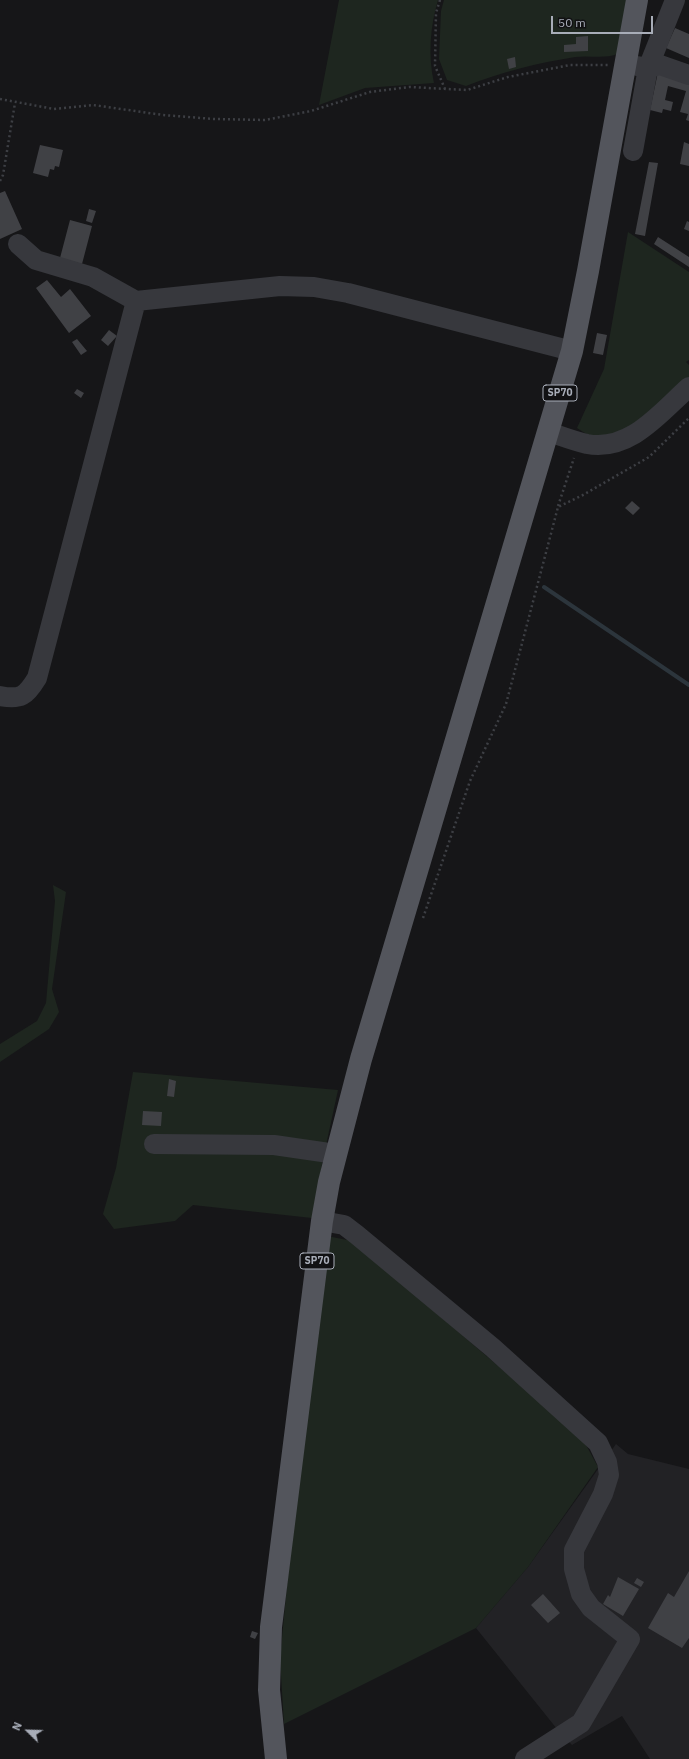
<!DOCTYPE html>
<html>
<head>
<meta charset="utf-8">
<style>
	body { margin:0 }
	#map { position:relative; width:689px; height:1759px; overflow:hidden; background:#161618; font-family:"IBM Plex Sans",sans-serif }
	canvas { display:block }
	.north { position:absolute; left:8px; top:1711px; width:40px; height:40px; -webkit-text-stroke:3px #111113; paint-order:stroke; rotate:293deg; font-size:11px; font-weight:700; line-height:16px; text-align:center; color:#a8adb8 }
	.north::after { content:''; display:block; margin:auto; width:14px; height:18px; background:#a8adb8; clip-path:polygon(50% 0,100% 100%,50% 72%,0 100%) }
	.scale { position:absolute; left:551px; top:16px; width:102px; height:18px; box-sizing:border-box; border:2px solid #a8adb8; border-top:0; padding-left:5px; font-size:12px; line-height:14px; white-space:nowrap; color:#a8adb8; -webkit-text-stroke:3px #111113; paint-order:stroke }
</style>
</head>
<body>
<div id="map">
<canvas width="689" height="1759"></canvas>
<div class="north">N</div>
<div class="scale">50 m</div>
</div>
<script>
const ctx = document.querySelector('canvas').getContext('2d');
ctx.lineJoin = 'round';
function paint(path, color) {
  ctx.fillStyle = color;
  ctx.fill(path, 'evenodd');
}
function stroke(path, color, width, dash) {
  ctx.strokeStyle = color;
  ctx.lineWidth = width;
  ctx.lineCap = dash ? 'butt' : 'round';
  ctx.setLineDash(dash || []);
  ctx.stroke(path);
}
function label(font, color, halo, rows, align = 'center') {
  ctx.font = font + ' "IBM Plex Sans",sans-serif';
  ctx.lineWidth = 4;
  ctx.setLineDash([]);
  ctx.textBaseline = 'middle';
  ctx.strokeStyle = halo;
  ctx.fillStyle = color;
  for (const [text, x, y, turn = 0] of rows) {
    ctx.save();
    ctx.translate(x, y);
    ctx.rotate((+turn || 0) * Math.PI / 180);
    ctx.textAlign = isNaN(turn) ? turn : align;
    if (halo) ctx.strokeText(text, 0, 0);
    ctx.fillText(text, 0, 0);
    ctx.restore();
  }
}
const built = new Path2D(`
	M616,1444L628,1454L689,1469V1759H650L622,1716L572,1745L557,1729L476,1628L528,1567Z`);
const green = new Path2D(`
	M339,0H438C430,27 428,56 434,83L365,88L319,105Z
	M444,0H628L618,54C604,59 590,55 575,57C538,63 501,72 466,86L447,80L439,59L441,11Z
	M628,232L689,272V360L686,362L689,365V380L617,437L588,435L577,428L604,369Z
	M53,885L66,892L52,989L59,1012L49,1029L0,1062V1044L37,1021L46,1003L55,901Z
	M133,1072L338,1090L323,1159L312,1218L193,1205L175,1221L114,1229L103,1214L116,1168Z
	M327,1236L352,1241L573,1430L586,1445L598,1467L528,1567L476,1628L284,1724L280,1659L287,1585Z`);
const stream = new Path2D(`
	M544,587L689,685`);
const building = new Path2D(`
	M675,28L689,34V58L666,48Z
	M588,36V51L564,52V45L576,44V37Z
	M515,57L516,67L509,69L507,59Z
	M658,72L689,83V121L686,120L688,114L680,112L686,91L668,86L665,100L673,102L671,111L663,109L662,113L650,110Z
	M684,142L689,144V166L680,164Z
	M40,145L63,150L59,167L55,166L54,170L50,169L48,177L33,173Z
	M649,162L658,163L645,236L635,234Z
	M5,191L22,229L0,239V193Z
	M89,209L96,211L92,223L86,221Z
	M70,220L92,226L82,264L60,258Z
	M687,221L689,222V231L684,229Z
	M658,237L689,257V267L654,244Z
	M47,280L61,297L70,289L91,316L69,333L36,288Z
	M109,330L117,336L108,346L101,340Z
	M597,333L607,335L603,355L593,353Z
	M77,339L87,351L81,355L72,342Z
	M77,389L84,393L81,398L74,393Z
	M632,501L640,508L633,515L625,508Z
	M169,1079L176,1081L174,1097L167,1096Z
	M143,1111L162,1112L161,1126L142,1125Z
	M689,1571V1638L682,1648L648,1628L668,1593L674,1597Z
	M618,1577L639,1589L623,1616L603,1604L608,1595L610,1597Z
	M637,1578L644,1582L641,1587L634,1583Z
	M543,1594L560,1613L548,1623L531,1605Z
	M252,1631L258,1633L255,1639L250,1637Z`);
const path = new Path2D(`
	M440,0L436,13L435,66L445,89
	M0,99L54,109L93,105L163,115L214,119L265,120L311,111L370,92L409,87L467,90L508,77L570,65H608
	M0,181L3,175L15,103
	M558,506L574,458
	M423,918L470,781L506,704L558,507L583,495L649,457L689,418`);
const minor = new Path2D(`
	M637,66L648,68L660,65L689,75
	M633,151L648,68L675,0
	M18,244L36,260L93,277L136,301
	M549,432C561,436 574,441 587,444C630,452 660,413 689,387
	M0,696C21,700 26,696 37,678L136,301L280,286L314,287L348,293L572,351
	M154,1144L274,1145L336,1154
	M322,1221L344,1225L357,1235L493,1348L598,1443L607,1462L609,1475L603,1494L574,1550V1569L581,1594L591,1608L630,1639L581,1723L525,1759`);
const major = new Path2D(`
	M276,1759L269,1690L271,1627L322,1221L329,1182L361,1059L572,351L588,271L637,0`);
const shields = [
	[560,393,34],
	[317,1261,34]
];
const shieldNames = [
	["SP70",560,393],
	["SP70",317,1261]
];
paint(built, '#222225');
paint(green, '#1e261f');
stroke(stream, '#2c353c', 4);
paint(building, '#404145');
stroke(path, '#3d3f44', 2.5, [2, 3]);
stroke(minor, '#37383d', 20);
stroke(major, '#53555c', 22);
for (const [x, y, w] of shields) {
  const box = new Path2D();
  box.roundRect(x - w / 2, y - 8, w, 16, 3);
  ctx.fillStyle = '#111113';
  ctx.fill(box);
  stroke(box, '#a8adb8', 1);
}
label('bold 10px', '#a8adb8', null, shieldNames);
</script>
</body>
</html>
